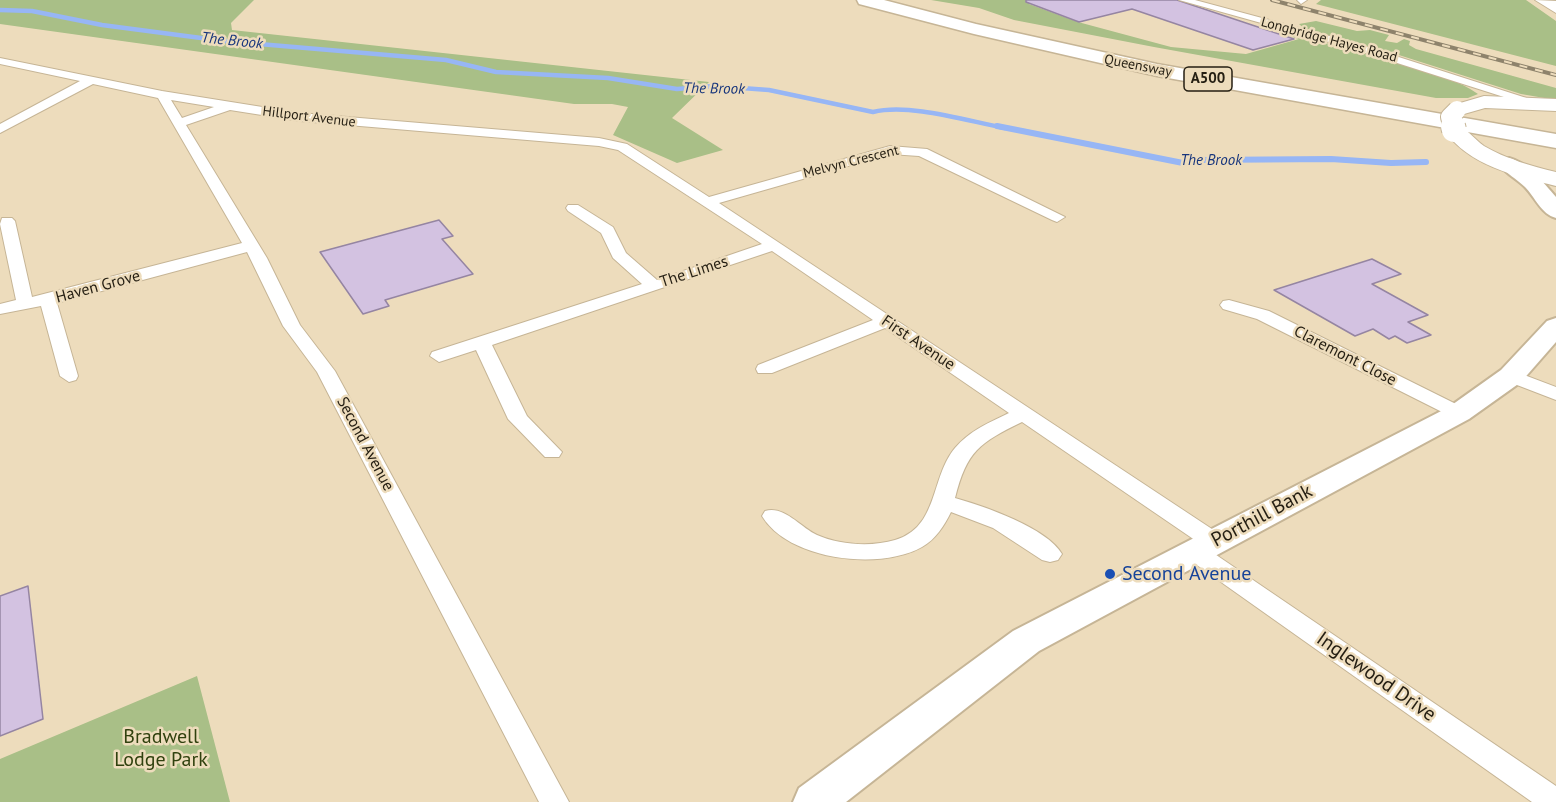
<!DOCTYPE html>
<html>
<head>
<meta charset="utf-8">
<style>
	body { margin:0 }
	canvas { display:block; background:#eddcbc }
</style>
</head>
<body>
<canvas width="1556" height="802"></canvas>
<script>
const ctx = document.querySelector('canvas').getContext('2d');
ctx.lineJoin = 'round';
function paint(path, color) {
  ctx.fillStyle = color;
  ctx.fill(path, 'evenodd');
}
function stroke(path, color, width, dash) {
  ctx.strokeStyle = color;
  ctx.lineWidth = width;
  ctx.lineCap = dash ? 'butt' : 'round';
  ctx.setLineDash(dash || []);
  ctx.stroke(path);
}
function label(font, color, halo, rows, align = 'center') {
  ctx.font = font + ' "PT Sans",sans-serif';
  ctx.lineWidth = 5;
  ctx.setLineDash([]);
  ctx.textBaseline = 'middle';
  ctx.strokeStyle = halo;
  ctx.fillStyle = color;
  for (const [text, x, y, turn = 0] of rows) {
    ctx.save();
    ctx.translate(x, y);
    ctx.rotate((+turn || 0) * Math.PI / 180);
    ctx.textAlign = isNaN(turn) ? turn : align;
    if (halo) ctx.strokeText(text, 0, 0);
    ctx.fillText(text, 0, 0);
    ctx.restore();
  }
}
const green = new Path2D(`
	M0,0H254L231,23L232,30L709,82L672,118L723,150L677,163L613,135L628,107L612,104H574L0,24Z
	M931,0H1028L1029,4L1078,22L1171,47L1246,54L1299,39L1279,33L1282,32C1326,43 1370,54 1413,68C1435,75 1459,80 1478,94L1468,98H1436L1154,47L1014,20L979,8Z
	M1321,0H1526L1556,21V66L1316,4Z
	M1316,21L1357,31L1370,30L1389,35L1385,41L1397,43L1404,39L1410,41L1409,45L1416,49L1556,88V100L1521,94L1380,49L1327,37L1307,31L1299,24Z
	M197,676L230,802H0V759Z`);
const streamFar1 = new Path2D(`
	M0,10L32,11L102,25L224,41L446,60L496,72L608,78L677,89L714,86L769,90L873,112C910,103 967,121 1005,128`);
const stream = new Path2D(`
	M997,126L1183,163L1200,160L1331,159L1391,163L1426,162`);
const building = new Path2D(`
	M1026,0H1177L1294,39L1253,50L1132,9L1079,22L1026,2Z
	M439,220L453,236L442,239L473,274L385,300L389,306L363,314L320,252Z
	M1372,259L1401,274L1372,284L1428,315L1408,322L1431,335L1407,343L1395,336L1389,339L1373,329L1355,336L1274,290Z
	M28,586L43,719L0,736V596Z`);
const minor = new Path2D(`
	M1179,0H1195L1355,43L1542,103L1532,106L1347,47Z
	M1297,0H1307L1301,4Z
	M0,58L162,91L300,113L599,138L627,144L709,197L890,146L927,149L1065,217L1057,222L1052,220L919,156L890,154L719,203L1221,535L1224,541L1221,547L1213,549L1205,547L1022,422C979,443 967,451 955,498C984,506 1047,528 1062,554L1058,560L1050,562L1042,560L993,528L951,512C944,526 936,539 922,547C880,571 788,560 762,516L765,511C784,505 800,527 817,535C839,545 872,547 895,540C939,527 930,478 955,448C969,431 990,422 1009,413L885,328L772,373H758L756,369L758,365L873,320L772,251L492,345L527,416L562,452L559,457H545L508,419L476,350L439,362L430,356L432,352L642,284L613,258L601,233L568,211L566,208L568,205H578L613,227L626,253L657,280L762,244L618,150L599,146L300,121L230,110L186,125L267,258L300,325L335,371L569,802H539L317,372L283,326L247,252L57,303L78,376L76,380L69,382L60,376L41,306L0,314V304L16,300L0,224L2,218H12L15,221L32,297L242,243L158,98L93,84L0,133V124L80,81L0,64ZM171,100L214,107L182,118Z
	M1229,300L1269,311L1466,409L1469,413L1466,417H1452L1257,319L1223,309L1220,305L1223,301Z
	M1511,370L1556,387V400L1504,380L1502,376Z
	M1195,544L1203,546L1556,786V802H1532L1187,558L1183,552L1187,546Z`);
const secondary = new Path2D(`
	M1509,158C1528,163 1544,183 1556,197V218C1541,214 1535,197 1525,187C1517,179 1506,174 1499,164L1502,160Z
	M1556,318V342L1521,382L1469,419L1039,651L846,802H793L799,788L1013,631L1449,407L1501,370L1547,321Z`);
const primary = new Path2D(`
	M1535,0L1556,1V13Z
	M1484,96L1556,99V111L1485,108L1457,116L1450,114L1447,110L1450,106Z
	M1454,124C1466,127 1474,139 1484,146C1506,159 1531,166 1556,172V186C1516,176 1469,166 1444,130L1447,126Z`);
const trunk = new Path2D(`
	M857,0H884L976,24L1157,64L1556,134V148L1157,76L974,34L859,4Z`);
const rail = new Path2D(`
	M1272,0L1556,75`);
const primaryBridgeFar1 = new Path2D(`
	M1453,128L1450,117L1457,110`);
const primaryBridge = new Path2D(`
	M1453,126L1454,130`);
const markers = [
	[1110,574,6,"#1a4fb4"]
];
const farStreetnames = [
	["Longbridge Hayes Road",1329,40,15],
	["Queensway",1138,66,11],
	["Hillport Avenue",309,117,7],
	["Melvyn Crescent",851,162,-14]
];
const farWaternames = [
	["The Brook",232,41,6],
	["The Brook",714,89,1],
	["The Brook",1211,161]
];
const shields = [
	[1208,79,48]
];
const shieldNames = [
	["A500",1208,79]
];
const streetNames = [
	["The Limes",694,272,-18],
	["Haven Grove",98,287,-15],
	["First Avenue",918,343,34],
	["Claremont Close",1345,356,27],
	["Second Avenue",365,444,62]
];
const nearStreetnames = [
	["Porthill Bank",1262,516,-28],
	["Inglewood Drive",1376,677,35]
];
const nearTransitnames = [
	["Second Avenue",1122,574]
];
const nearParknames = [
	["Bradwell",161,737],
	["Lodge Park",161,760]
];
paint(green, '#a9bf87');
stroke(streamFar1, '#97b6f5', 4.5);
stroke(stream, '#97b6f5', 6);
paint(building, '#d3c2e1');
stroke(building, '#9585a2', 1.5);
stroke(minor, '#c6b596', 2);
stroke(secondary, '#c6b596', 4);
stroke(primary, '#c6b596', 2);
stroke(trunk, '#c6b596', 3);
paint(minor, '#fff');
paint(secondary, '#fff');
paint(primary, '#fff');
paint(trunk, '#fff');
stroke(rail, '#8e836c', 4);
stroke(rail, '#eddcbc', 2, [8]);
stroke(primaryBridgeFar1, '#c6b596', 20, []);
stroke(primaryBridge, '#c6b596', 26, []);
stroke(primaryBridgeFar1, '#fff', 18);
stroke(primaryBridge, '#fff', 24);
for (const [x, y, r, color] of markers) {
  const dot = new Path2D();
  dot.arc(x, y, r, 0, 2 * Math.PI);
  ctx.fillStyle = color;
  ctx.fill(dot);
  stroke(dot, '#eddcbc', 2);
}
label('14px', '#241e12', '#eddcbc', farStreetnames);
label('italic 15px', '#17357c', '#eddcbc', farWaternames);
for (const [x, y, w] of shields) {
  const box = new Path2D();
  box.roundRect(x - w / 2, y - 12, w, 24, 4.5);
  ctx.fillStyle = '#eddcbc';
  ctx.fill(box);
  stroke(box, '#241e12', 1.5);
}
label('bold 15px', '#241e12', null, shieldNames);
label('16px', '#241e12', '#eddcbc', streetNames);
label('20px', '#241e12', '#eddcbc', nearStreetnames);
label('20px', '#164399', '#eddcbc', nearTransitnames, 'left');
label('20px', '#30410e', '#eddcbc', nearParknames);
</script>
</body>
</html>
